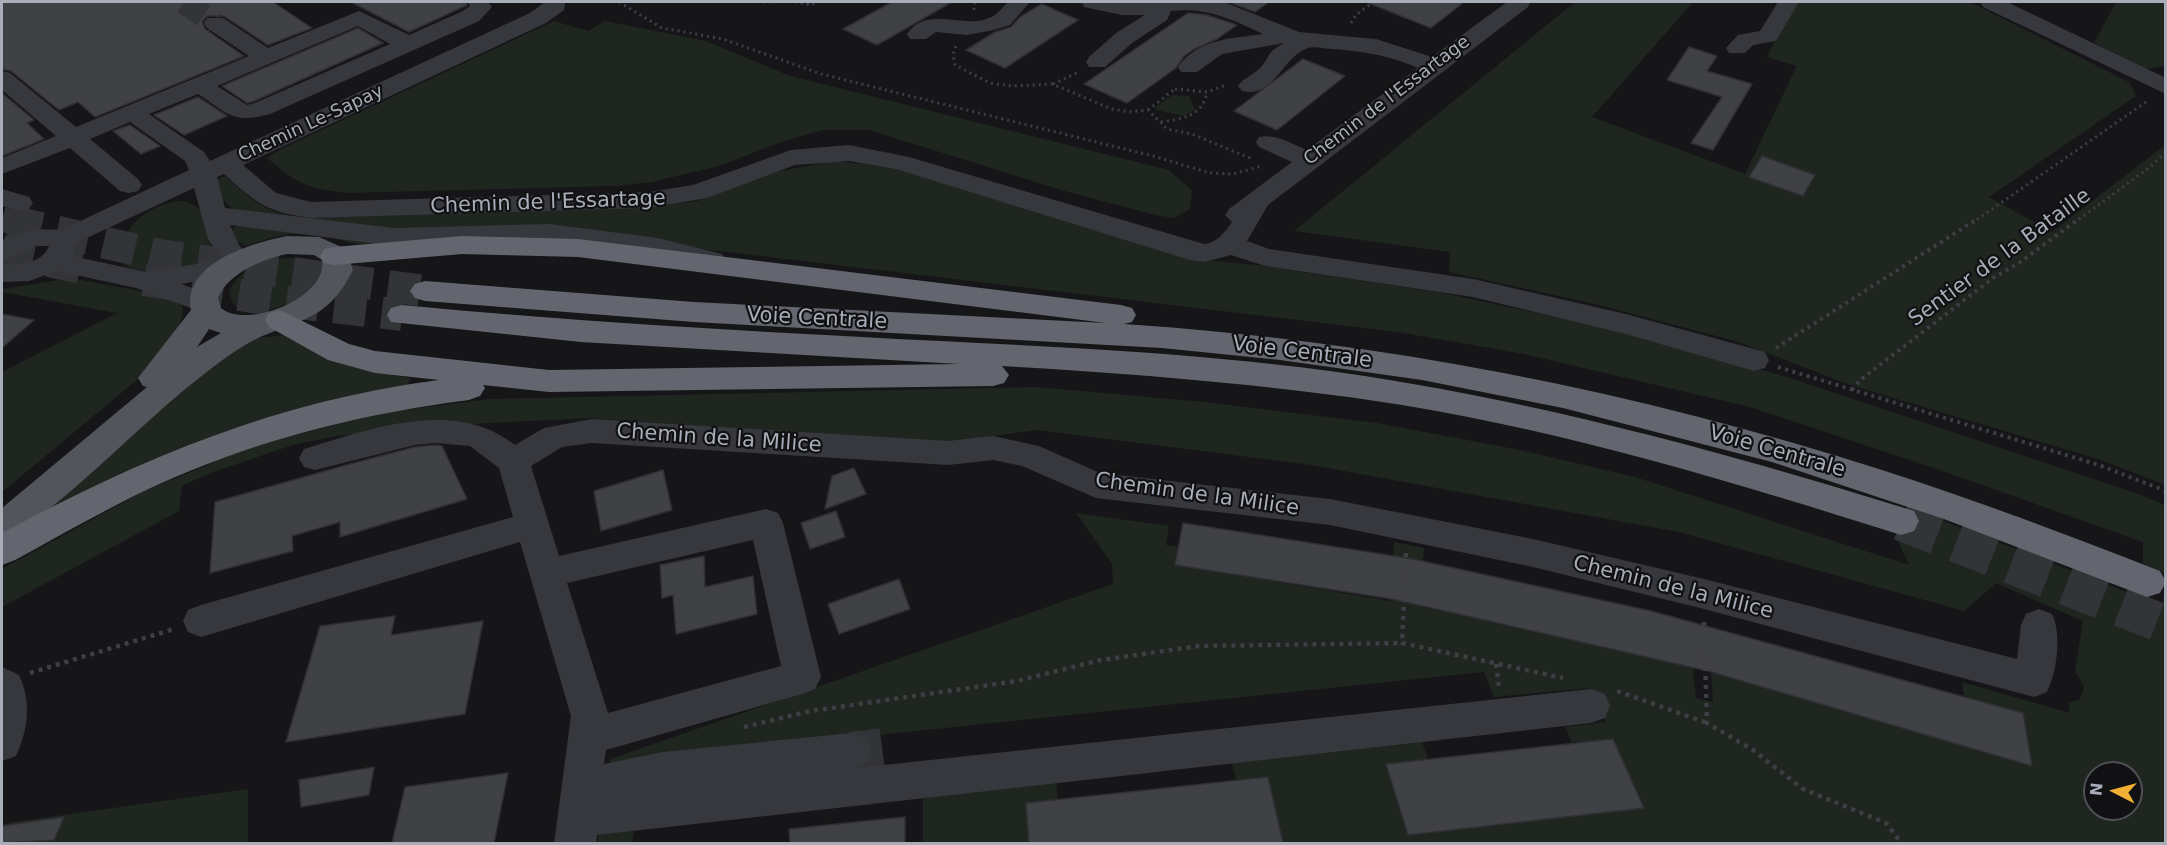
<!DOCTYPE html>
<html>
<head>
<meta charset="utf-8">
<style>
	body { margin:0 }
	#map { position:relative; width:2167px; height:845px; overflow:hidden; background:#161618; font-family:"DejaVu Sans",sans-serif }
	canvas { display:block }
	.frame { position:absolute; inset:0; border:3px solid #a8adb8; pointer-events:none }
	.north { position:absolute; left:2083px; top:761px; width:60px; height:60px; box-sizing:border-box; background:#111113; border:2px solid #4d4f55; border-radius:50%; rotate:276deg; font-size:16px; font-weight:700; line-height:24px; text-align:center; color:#a8adb8 }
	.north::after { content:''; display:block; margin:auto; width:21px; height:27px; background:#f2b134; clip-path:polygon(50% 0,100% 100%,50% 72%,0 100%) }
</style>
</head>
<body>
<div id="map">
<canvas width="2167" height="845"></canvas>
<div class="frame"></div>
<div class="north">N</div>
</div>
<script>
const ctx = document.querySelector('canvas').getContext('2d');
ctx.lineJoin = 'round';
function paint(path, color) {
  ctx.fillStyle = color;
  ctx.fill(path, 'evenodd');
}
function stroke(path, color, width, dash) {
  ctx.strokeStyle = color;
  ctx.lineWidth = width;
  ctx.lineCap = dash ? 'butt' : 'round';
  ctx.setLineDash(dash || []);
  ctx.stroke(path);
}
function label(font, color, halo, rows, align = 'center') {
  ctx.font = font + ' "DejaVu Sans",sans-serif';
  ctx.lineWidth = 4.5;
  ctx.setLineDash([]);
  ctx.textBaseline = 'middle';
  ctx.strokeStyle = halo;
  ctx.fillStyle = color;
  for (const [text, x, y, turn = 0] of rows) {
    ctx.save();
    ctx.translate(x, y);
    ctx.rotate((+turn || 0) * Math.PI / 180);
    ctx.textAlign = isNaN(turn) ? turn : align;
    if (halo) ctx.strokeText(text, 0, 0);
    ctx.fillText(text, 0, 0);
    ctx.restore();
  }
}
const green = new Path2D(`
	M1575,2H1693L1592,117L1745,174L1797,66L1767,57L1795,2H1970L2129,82L2136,96L1989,197L2052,232L2165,145V485L2101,460L1850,385L1739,342L1595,304L1449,272L1450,252L1294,231Z
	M2116,2L2165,3V66L2145,69L2094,43Z
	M554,21L588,31L605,21L706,41L790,76L1169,170L1192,190L1190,209L1174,218L1155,215L1068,192L869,130H822L784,141L719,166L652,182L615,186L348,193C306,188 299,185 267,158L279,150Z
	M1172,95L1189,96L1195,110L1183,116L1156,110V107Z
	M834,161L897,167L1195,259L1257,265L1443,293L1612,329L1787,377L2136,493L2165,505V573L2143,564V542L1937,469L1750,407L1524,354L1398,332L719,251L560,230L397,232L235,211L223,200L216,180L225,176C257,204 264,213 308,218L645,208L697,201L769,173Z
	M178,201L188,202L201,209L215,259L211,264C184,269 119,285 112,246L122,244C131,219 151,206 178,201Z
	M242,222L385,241L388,242C369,254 328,233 305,233C285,233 265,239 246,246L233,239V229Z
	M287,258C301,258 315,260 316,276C304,303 258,322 233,304L229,291C240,269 264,260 287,258Z
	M71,278L166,296L181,304C191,325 152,365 138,379L2,492V372L117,313L2,292V289Z
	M284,335C332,361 356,370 411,378L407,387L40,513L219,353L250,339Z
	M1037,387L1205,402L1377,423L1520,450L1635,477L1909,565L1896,536L1911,541L1915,510L2163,606L2165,574V843H1283L1268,777L1236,780L1232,763L1422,742L1428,759L1387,764L1613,739L1572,743L1565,727L1606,722L1590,688L1494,697L1484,672L868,736V757L837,737L608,770L610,759L1113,584L1112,564L1076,513L1169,526L1166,545L1179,547L1176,565L1391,601L1394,542L1424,548L1419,606L1693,668L1696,698L1713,702L1711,672L2032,766L2023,713L1964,696L1962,682L2070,713L2069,703L2080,699L2084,687L2075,671L2083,621L1996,583L1964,611L1679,532L1311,465L1037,430L942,443L589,418L434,426L336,436L293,445L210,473L182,486L179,511L2,607V569L140,493L248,448L373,414L489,399ZM2095,773H2131V809H2095Z
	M1056,782L1058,800L1026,804L1029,843L923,844V797Z
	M248,789V843H2V826L7,823Z
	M634,831L632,843L597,844L599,834Z`);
const building = new Path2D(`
	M2,2H273L312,28L268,45L224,16H207L202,22L205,29L244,56L95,117L78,102L59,110L11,71L2,69Z
	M351,2H466L467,5L409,32Z
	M892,2H952L877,45L843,29Z
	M1229,2H1269L1255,12Z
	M1366,2H1464L1431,28Z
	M1042,4L1078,20L1005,68L966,50L995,32L1011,27L1020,17Z
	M1188,13L1207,15L1237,25L1217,39L1194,49L1184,56L1176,68L1127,103L1084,84Z
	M358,28L383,43L254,101L247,103L222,86Z
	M1689,47L1717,56L1707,71L1752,84L1713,150L1691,143L1722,97L1667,80Z
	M1303,59L1345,76L1277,130L1234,111Z
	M2,93L34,120L27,123L44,139L2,156Z
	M198,97L227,116L184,135L154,115Z
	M130,125L160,146L141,154L113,131Z
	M1762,156L1815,175L1803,196L1749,177Z
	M2,314L34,320L2,348Z
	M435,445L442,446L467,499L340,537V522L292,536L293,551L210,573L215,502L350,464L415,447Z
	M854,468L866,494L825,509L832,476Z
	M663,470L672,510L601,531L594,491Z
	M836,511L845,537L810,549L801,523Z
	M1183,523L1413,559L1651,611L2023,713L2032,766L1708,671L1392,599L1175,565Z
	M704,556L705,587L753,576L757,614L676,634L673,595L662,598L660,565Z
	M899,579L910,609L839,634L828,604Z
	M395,616L391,635L483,621L465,714L286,742L320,626Z
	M1613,739L1644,808L1408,835L1386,764Z
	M374,767L369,795L301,807L299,780Z
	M508,773L494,843H392L405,787Z
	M1268,777L1283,843H1029L1026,803Z
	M64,817L54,840L2,843V826Z
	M905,817V843H790L789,829Z`);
const minorTunnelFar1 = new Path2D(`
	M184,2L215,23`);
const minorTunnel = new Path2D(`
	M851,751L882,747`);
const highwayTunnelFar2 = new Path2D(`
	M2,219L15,223`);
const highwayTunnelFar1 = new Path2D(`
	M10,221L159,255L425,291
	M2,251L82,268
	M144,280L272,300L402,315`);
const highwayTunnel = new Path2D(`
	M1901,521L2166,625`);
const pathFar2 = new Path2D(`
	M619,2L662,28L723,39L821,74L1153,156L1210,173L1233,174L1262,166
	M763,2H780
	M795,2L811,5L816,2
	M974,10L975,2
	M1351,23L1356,15L1373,2
	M956,46L953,55L955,65L990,83L1012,86L1052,84L1112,109L1129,112L1148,110L1167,129L1192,134L1252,159
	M1053,84L1079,72
	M1175,89L1207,92L1226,85
	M1148,110L1176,88
	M1161,122C1182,119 1203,116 1207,92
	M1972,223L2149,100
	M2074,223L2150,167L2166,152`);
const pathFar1 = new Path2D(`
	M1776,348L1974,221
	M1778,367L2099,465L2166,491
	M1852,390L1859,381L1993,278L2019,263L2076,221`);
const path = new Path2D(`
	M1406,553L1402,643L1563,678
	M1704,622L1707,723L1753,750L1803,789L1886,823L1902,844
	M1496,664L1499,687
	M30,673L174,629
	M1617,691L1707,723
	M744,727L811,711L1017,681L1101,660L1199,646L1402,643`);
const minor = new Path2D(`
	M468,2H488L492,7L479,21L270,114C232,124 229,114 198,94L149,114L204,152L210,161L530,13L545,2H565L564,10L546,23L243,165L276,193L311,202L649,192L693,185L791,150L849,145L909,157L1204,244C1217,243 1225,232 1232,222L1225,215L1229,209L1292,162L1259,147L1256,142L1259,137C1276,133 1292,144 1307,150L1418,68C1388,55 1363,51 1331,49C1325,49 1314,46 1308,48C1282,57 1274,99 1242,91L1238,86C1244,77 1254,75 1261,67C1272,54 1265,54 1284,43L1222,54L1197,72H1181L1178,67C1197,39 1233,38 1263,34C1231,19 1207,7 1171,11L1167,20L1132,43L1105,67H1089L1086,62L1089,57L1116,33L1145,15H1122L1084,7L1082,2H1224L1299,32L1376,39L1432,57L1507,2H1530L1528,7L1268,205L1247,241L1269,249L1473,279L1626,314L1765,352L1769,360L1765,368L1754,371L1626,334L1473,297L1265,266L1231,255L1204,262L1190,260L896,169L849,161L795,165L707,198L649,208L311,218C266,212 256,203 224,174L217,177L225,208L394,228L549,224L658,238L722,254L726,260L722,266L712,269L658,256L549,242L394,246L230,225L239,245L253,261L249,267L240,270L237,274L181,284L214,296L218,303L214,310L204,313L136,288L57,271L29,281L2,282V264C18,266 42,264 49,246H35L2,262V241L4,239L34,229L61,230L189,170L185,161L130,122L90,139L138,179L142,185L138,191L129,193L120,191L70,148L2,174V158L56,136L2,90V71L10,73L76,127L249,56L207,28L204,23L207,18H223L268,48L359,11L409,35L463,11L470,6ZM358,26L390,44L255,103L247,105L217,86ZM194,188L208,239L222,260L146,272L72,256L76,243Z
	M1008,2H1030L1010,25L994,30L967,35L936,32L926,39H910L907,34C928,3 967,33 995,15C999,12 1004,6 1008,2Z
	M1778,2H1799L1776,41L1753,45L1745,53H1729L1726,48L1738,35L1760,31Z
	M1980,2H2007L2166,78V94L1983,7Z
	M2,189L29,197L33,203L29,209L20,211L2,206Z
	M592,419L948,441L993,436L1039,446L1100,473L1330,499L1533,539L1704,579L2017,659L2021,625L2026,614L2039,609L2052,614C2062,634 2057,672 2047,692L2034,697L1704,609L1533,567L1330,525L1096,498L1022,466L993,460L948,465L592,443L562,447L531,466L559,556L766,509L778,513L783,523L821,677L815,689L802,694L606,750L604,764L663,752L851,733L865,738L871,751L865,764L856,768L1591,689L1605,694L1610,706L1605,718L1591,723L597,835L596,844H554L571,716L520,542L201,637L188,632L183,621L188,610L201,605L513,517L499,468L470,446L435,443L415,445L315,470L304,467L299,458L304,449C369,429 455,397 515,445L544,428ZM753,540L781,666L608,713L567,583Z
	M2,667L19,675C32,702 28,730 16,756L2,761Z`);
const major = new Path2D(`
	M287,236L319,237L346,249L353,270C331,313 312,317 270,333C248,341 226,357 208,371C154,412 106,463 53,506C37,519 22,536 2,541V508L147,387L143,386L138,378L191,310C182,263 252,243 287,236ZM287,254L314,255L322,260C329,297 247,330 221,308L218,298C228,273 263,259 287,254ZM209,329L221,333L197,347Z`);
const highway = new Path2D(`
	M462,236L578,239L1121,305L1132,308L1136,315L1132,322L1124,324C1382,341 1636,391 1882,470C1976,500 2068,535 2160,571L2166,582L2160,593L2147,597L1944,519L1772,462L1563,408L1422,380L1280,360L1162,348L694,322L425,301L415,298L410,291L415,284L425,281L694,302L1106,323L578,257L462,254L334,265L324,263L320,256L324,249L334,247Z
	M402,305C567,321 731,330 897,339C1041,346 1186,352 1330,371C1525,398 1714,449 1901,507L1914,511L1919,521L1914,531L1901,535C1737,483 1572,433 1402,405C1269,384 1136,374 1002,366L1009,375L1004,383L993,386L549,392L483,385L485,388L480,396L469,400C367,413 268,437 173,478C119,501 67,532 15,560L2,565V533C144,457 277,401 439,380L375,373L328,360L269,327L265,320L269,313L280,310L349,344L375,351L549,370L959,364L581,342L391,322L387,315L391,308Z`);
const farStreetnames = [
	["Chemin de l'Essartage",1387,101,-37],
	["Chemin Le-Sapay",311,124,-25]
];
const streetNames = [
	["Chemin de l'Essartage",548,203,-2],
	["Sentier de la Bataille",2000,258,-36],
	["Voie Centrale",817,319,3],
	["Voie Centrale",1302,353,7],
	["Chemin de la Milice",719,439,4],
	["Voie Centrale",1777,452,16],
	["Chemin de la Milice",1197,495,8],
	["Chemin de la Milice",1673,588,14]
];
paint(green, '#1e261f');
paint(building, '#404145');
stroke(building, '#303034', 1.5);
stroke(minorTunnelFar1, '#333438', 24, [24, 12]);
stroke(minorTunnel, '#333438', 38, [38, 19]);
stroke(highwayTunnelFar2, '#333438', 25, [25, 13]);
stroke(highwayTunnelFar1, '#333438', 32, [32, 16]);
stroke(highwayTunnel, '#333438', 39, [39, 20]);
stroke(pathFar2, '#3d3f44', 3, [2, 4]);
stroke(pathFar1, '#3d3f44', 4, [3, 4.5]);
stroke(path, '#3d3f44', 4.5, [4, 5]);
paint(minor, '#37383d');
paint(major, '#53555c');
paint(highway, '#63666e');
label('18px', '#a8adb8', '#111113', farStreetnames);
label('21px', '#a8adb8', '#111113', streetNames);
</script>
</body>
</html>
